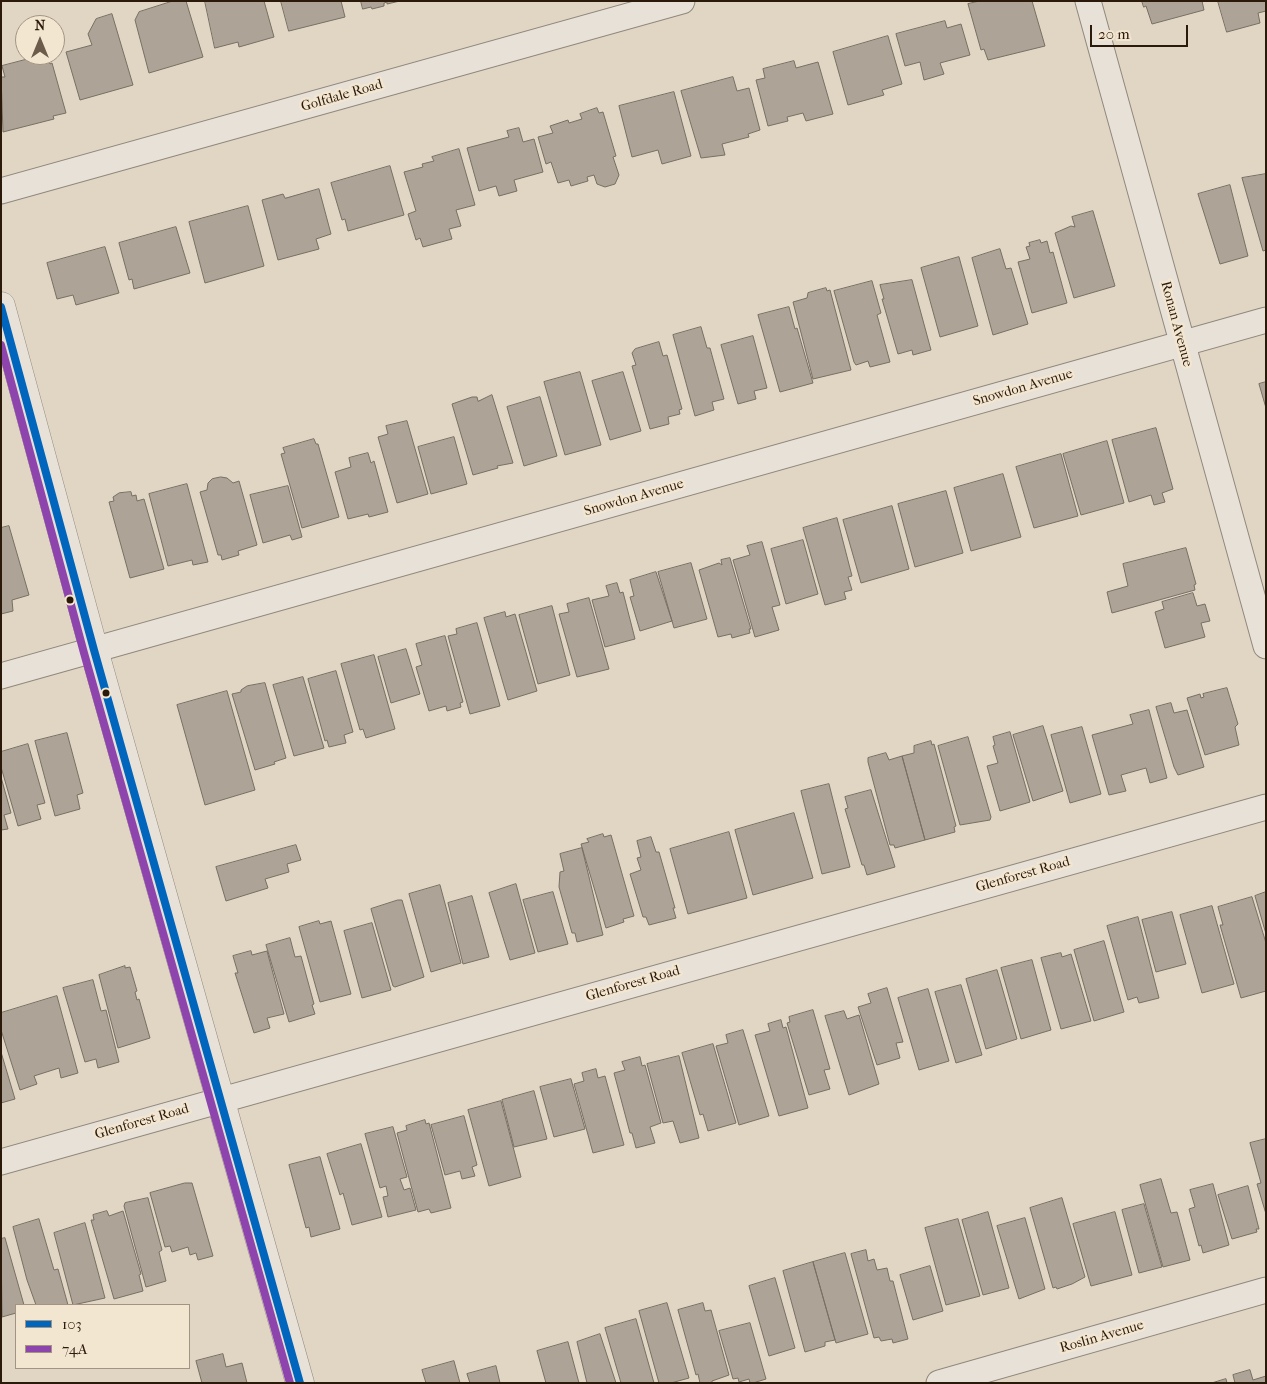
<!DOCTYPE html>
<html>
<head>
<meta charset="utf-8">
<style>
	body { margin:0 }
	#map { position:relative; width:1267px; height:1384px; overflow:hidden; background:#e1d6c4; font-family:"IM FELL French Canon",serif }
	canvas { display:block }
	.frame { position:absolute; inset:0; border:2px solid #2b190a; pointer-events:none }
	.legend { position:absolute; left:15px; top:1304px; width:175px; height:65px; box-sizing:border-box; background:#f3e6d1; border:1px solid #a39481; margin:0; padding:6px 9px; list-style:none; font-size:15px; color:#2b190a }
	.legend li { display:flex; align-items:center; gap:10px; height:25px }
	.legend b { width:25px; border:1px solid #a39481 }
	.north { position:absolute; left:15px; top:15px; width:50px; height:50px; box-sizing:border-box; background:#f3e6d1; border:1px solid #a39481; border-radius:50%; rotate:0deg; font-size:14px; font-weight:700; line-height:20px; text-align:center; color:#2b190a }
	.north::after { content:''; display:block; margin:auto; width:18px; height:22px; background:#6b5b4b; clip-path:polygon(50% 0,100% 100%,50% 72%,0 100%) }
	.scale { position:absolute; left:1090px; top:25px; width:98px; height:22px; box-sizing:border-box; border:2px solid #2b190a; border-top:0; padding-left:6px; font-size:15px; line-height:18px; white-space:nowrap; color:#2b190a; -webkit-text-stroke:4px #f3e6d1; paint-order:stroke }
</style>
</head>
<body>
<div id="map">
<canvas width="1267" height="1384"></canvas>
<div class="frame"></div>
<ul class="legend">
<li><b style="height:6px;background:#0065bd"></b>103</li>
<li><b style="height:6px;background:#8e44ad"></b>74A</li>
</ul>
<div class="north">N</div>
<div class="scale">20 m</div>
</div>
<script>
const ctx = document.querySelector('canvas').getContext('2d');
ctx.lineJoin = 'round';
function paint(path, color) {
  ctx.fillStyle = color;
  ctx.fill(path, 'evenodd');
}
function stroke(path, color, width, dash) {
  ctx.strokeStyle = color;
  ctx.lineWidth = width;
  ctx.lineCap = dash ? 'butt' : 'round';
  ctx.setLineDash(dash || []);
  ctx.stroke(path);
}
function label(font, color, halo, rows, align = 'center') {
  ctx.font = font + ' "IM FELL French Canon",serif';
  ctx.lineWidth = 5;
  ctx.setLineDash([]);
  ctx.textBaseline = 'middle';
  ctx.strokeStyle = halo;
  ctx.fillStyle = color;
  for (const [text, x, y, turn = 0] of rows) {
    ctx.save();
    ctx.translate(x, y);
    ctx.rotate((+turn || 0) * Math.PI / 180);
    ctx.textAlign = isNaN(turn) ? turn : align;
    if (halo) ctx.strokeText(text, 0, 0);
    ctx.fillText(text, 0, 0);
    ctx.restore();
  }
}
const building = new Path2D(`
	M173,1H186L203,57L149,73L135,20L139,12Z
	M205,1H264L274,37L239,47L238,42L215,48Z
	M281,1H341L345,17L289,31Z
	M361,1H400L387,4V2L384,3V6L372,9L371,7L363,9Z
	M980,1H1032L1045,46L988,60L984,49L981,50L968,4Z
	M1142,1H1202L1204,10L1152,24L1146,6L1144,7Z
	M1218,1H1266V11L1258,13L1260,23L1227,32Z
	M112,14L133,85L80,100L66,52L92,45L88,34L96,19Z
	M945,21L947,28L961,24L970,55L940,63L944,74L924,80L920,62L905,66L896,34Z
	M888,36L902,84L882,90L884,95L848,105L833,52Z
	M43,55H47L50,64L52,63L66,113L53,116L54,119L3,132L1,77H5L2,66Z
	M794,61L796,68L818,62L833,114L806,121L803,113L787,117L788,121L768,126L756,80L765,78L763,69Z
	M733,77L737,91L749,88L760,130L748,134L749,137L722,144L725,155L701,158L681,91Z
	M674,92L691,156L662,164L658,150L632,157L619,106Z
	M597,108L599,113L603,112L616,156L613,157L619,175L615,184L605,187L597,184L594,175L587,177L588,181L571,186L569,180L558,183L551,162L546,164L538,137L553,133L550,126L568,120L569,123L582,119L580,114Z
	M519,128L523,142L534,139L543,172L514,180L517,191L499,196L496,186L479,191L467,148L509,137L507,131Z
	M459,149L475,205L456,210L461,226L449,229L452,239L423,247L420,238L416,240L408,214L416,211L404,172L423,167L422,164L434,161L432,157Z
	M390,166L404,215L348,231L345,219L342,220L331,183Z
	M1266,174V250L1263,251L1242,178Z
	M1230,185L1248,256L1220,264L1198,194Z
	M319,189L331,234L316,239L319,249L278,260L262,200L283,194L285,198Z
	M248,206L264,266L205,283L189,222Z
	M1093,211L1115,286L1074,298L1055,233L1071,226L1075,227L1072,217Z
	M176,227L190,273L134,289L132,279L129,280L119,243Z
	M1040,240L1041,243L1047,241L1050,253L1053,252L1067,303L1032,313L1018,262L1030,259L1026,247L1030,246L1029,243Z
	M105,247L119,293L76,305L73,295L57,299L47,263Z
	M1000,249L1006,269L1011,268L1028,324L993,335L972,258Z
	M959,257L978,326L940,337L921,268Z
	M912,280L931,350L913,355L912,350L898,354L882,299H884L880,285Z
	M872,281L881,313L877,315L890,362L870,367L868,361L856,365L854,362L834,291Z
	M826,288L827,291L830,290L851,370L813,379L793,302L807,298L808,293Z
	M789,307L795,329L797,328L813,383L780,392L758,315Z
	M701,327L707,348H710L724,399L712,402L714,410L695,416L673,335Z
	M753,336L767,388L754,391L756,399L738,404L721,345Z
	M659,342L663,356L667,355L682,409L679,410L680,414L668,417L669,424L650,429L632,366L636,365L632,353L635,349Z
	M580,372L601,445L565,455L544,382Z
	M623,372L641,431L610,440L592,381Z
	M1266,382V408L1259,384Z
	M492,395L513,463L497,466L498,468L473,475L452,404L472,397H477L478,401Z
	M540,397L557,456L524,466L507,407Z
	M407,421L428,494L397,503L378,437L388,434L386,426Z
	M1156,428L1173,489L1162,493L1165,502L1154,505L1151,495L1129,502L1112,440Z
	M454,437L467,484L431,494L418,447Z
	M314,439L316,444H318L339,517L302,528L281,454L285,453L283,448Z
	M1107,441L1124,503L1081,515L1063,454Z
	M368,453L371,463L374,461L388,512L369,517L368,514L348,519L335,472L351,467L349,458Z
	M1061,454L1078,516L1034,528L1016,467Z
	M1003,474L1021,537L971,551L954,488Z
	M221,477L227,478L233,483L239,481L257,545L238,551L239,555L222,560L221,555H218L200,492L207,490L208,483L212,479Z
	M187,484L208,562L193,565L192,560L168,566L149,494Z
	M288,486L302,537L292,540L290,535L263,543L250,495Z
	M946,491L963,553L915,567L898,504Z
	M131,492L132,496L136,495L137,501L144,499L164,569L130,578L109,502L114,501L113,497L119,493Z
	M892,506L909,569L861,583L843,520Z
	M837,518L852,576L848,577L852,590L844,592L846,599L825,605L803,528Z
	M9,526L29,595L12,600L13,611L1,614V528Z
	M803,540L818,594L786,604L771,549Z
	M762,542L780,605L772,607L779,630L755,637L733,560L750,555L747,546Z
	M1186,548L1196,584L1194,585L1195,590L1112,613L1107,592L1128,586L1123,564Z
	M730,558L751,629H749L750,633L732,638L731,634L718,637L699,570L719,563L722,565L721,560Z
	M691,563L707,619L674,628L658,572Z
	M656,572L672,621L640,631L630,597L634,596L630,580Z
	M617,583L620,593L623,592L635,639L605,647L592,600L609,596L606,586Z
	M1193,593L1197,606L1205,604L1210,621L1201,623L1205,637L1165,648L1155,612L1164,609L1162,602Z
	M589,598L609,669L577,677L559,614L569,612L567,604Z
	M552,606L570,675L538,684L519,615Z
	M505,612L506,617L515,614L537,691L508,700L484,618Z
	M477,623L500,706L470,714L448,636L457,634L456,629Z
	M445,636L463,702L460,703L461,707L447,711L446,706L429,711L416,667L422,665L416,644Z
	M406,649L420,694L391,703L378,657Z
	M374,655L395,729L366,738L363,729L360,730L341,664Z
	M336,671L353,732L344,735L346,743L329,747L327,740L325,741L308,679Z
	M303,677L324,748L294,756L273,685Z
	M265,683L286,758L274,762L275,764L255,770L232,694L241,692V690L247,686Z
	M1227,688L1238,724L1235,727L1239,745L1205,755L1187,698L1200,694L1201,698L1204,697L1203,694Z
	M227,691L255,790L205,805L177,705Z
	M1171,703L1174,713L1187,710L1204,767L1178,775L1174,767L1156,707Z
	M1149,710L1167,778L1150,783L1146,768L1121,775L1126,791L1109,795L1092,735L1133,724L1130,715Z
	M1043,726L1063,791L1033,801L1013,735Z
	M1082,727L1101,794L1070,803L1051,735Z
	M1010,732L1030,802L1000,811L987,766L998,763L993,746L995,745L993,737Z
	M67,733L83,793L77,795L80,809L55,816L35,741Z
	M968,737L991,817L990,820L960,825L938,746Z
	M931,741L932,745L934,744L956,826L954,827L955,832L925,840L902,756L914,753V746Z
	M28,744L45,803L37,805L41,819L18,826L1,767V752Z
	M886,753L889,760L902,756L925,840L895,848L894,845H890L868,762V758Z
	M1,777L11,813L4,815L8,829L1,830Z
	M829,784L850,867L822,874L801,791Z
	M871,790L895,867L867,875L864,865H862L845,809L848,808L845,797Z
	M794,813L813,878L753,895L735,830Z
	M729,832L747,898L688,914L670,849Z
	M603,834L604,837L611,835L634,916L623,919L624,922L606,928L581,844L589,842L587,839Z
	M651,837L656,852H659L675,908H673L676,918L649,925L646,917H643L630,874L641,870L637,858L641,857L637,841Z
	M296,845L301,860L287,864L289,872L265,879L268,888L226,901L216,867Z
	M582,848L603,935L577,942L575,933H572L559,887L560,872L564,871L560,854Z
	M516,884L535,953L510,960L489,893Z
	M440,885L461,963L431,972L409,894Z
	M553,892L568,944L538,952L523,900Z
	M1266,892V934L1255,896Z
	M472,896L489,957L463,964L448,903Z
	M1252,897L1266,943V991L1241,998L1220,925H1223L1218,907Z
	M398,900H402L424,977L395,987L393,986L371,909Z
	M1212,906L1234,984L1202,993L1180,915Z
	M1172,912L1186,964L1156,972L1142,920Z
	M1138,917L1159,998L1139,1003L1137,997L1128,1000L1107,926Z
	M319,921L320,924L331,921L351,994L320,1002L299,927Z
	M372,923L391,990L362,998L344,931Z
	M290,938L295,957L301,956L314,1004L312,1005L315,1014L289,1022L266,945Z
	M1104,941L1124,1012L1094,1021L1074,950Z
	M251,951L252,955L267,951L284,1014L267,1018L270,1028L254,1033L235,973H238L233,956Z
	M1061,953L1062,957L1071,954L1091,1021L1061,1029L1041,958Z
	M1032,960L1051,1030L1021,1039L1001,968Z
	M125,966V968L130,967L137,991L135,992L137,1000L139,999L150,1038L118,1048L99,975Z
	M997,970L1017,1039L986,1049L966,979Z
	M93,980L101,1011L106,1010L119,1062L98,1068L96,1059L85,1062L63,988Z
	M961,985L982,1055L956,1063L935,992Z
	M887,988L903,1042L896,1043L900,1058L877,1065L858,1007L871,1003L868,994Z
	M928,989L949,1061L919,1070L898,998Z
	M57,996L78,1073L61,1078L59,1068L34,1076L37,1084L20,1090L1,1030V1013Z
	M813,1010L830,1069L824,1070L830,1089L809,1095L787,1023L790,1022L789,1017Z
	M844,1011L847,1019L859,1015L879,1084L849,1095L825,1016Z
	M781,1020L783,1028L786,1027L808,1108L779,1116L755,1035L770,1031L768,1024Z
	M743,1030L769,1116L739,1125L716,1046L728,1043L726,1035Z
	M713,1044L736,1123L708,1131L703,1114L700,1115L682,1053Z
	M1,1052L15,1099L1,1103Z
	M679,1056L699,1138L680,1143L673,1121L663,1123L647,1064Z
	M640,1057L642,1066L645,1065L661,1123L650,1127L655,1143L636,1148L632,1133H630L614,1073L625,1070L622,1062Z
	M596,1069L598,1078L605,1076L624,1145L593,1153L574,1084L584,1081L582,1073Z
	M571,1079L585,1129L554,1137L540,1087Z
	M534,1091L547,1139L514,1147L502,1100Z
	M501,1101L521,1177L489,1186L468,1110Z
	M464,1116L477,1165L472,1167L475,1176L462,1179L460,1171L445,1175L431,1125Z
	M425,1120L426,1124L429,1123L451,1208L431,1213L429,1209L418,1212L397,1133L407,1130L406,1126Z
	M393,1127L407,1177L400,1179L404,1190L410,1188L416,1210L388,1217L383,1197L388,1196L386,1186L380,1188L365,1134Z
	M1266,1139V1214L1257,1184L1261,1183L1250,1143Z
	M361,1144L382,1217L352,1225L343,1193L340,1195L327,1154Z
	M320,1157L340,1229L311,1237L309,1227L306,1228L289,1165Z
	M1161,1179L1171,1213L1177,1212L1190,1260L1163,1267L1140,1185Z
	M185,1183H192L213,1256L198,1260L196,1253L190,1255L188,1247L172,1252L170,1246L165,1247L150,1193Z
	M1213,1184L1229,1245L1203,1253L1201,1245L1199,1246L1189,1209L1195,1207L1190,1190Z
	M1248,1186L1259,1229H1256L1257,1232L1232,1239L1218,1195Z
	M148,1198L162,1250L159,1252L166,1281L146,1287L124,1206L125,1203Z
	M1062,1198L1085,1277L1072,1284L1057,1289L1056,1287L1053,1288L1030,1208Z
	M1144,1204L1162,1267L1139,1273L1122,1210Z
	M107,1211L109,1216L123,1211L141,1274L139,1275L143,1291L114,1299L91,1220H94L93,1215Z
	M988,1212L1009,1288L983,1295L962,1220Z
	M1115,1212L1132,1275L1091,1286L1073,1224Z
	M1025,1218L1045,1289L1019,1299L997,1226Z
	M39,1219L54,1270L58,1269L68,1305H36L27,1280L13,1227Z
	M958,1219L980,1296L946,1305L925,1228Z
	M85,1223L105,1298L73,1305L54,1233Z
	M5,1238L24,1305H16V1313L2,1317L1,1239Z
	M866,1250L868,1261L874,1259L877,1270L887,1268L890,1281H893L908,1339L893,1343L892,1339L881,1341L879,1337L874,1338L851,1254Z
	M845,1253L868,1334L836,1343L813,1262Z
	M813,1262L835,1340L825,1342V1346L805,1352L783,1271Z
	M930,1266L943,1311L913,1320L900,1275Z
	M775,1278L795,1348L769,1356L749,1286Z
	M667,1303L689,1378L671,1383H659L639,1311Z
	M703,1303L705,1311L711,1310L729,1375L712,1381V1383H700L698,1374L696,1375L678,1310Z
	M636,1319L654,1383H621L605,1328Z
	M750,1323L766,1379L753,1383H750L749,1379L739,1382L738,1378L733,1379L719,1331Z
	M600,1334L616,1383H587L577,1342Z
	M568,1342L579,1383H546L537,1351Z
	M223,1354L226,1367L242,1363L247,1383H202L196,1361Z
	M454,1361L460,1383H426L422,1370Z
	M496,1366L500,1383H470L467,1374Z
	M1250,1370L1253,1380L1266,1376V1383H1235L1233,1375Z
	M1226,1379L1227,1383H1212Z`);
const minor = new Path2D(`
	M1088,1L1266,646
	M1,191L682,1
	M1,676L1266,320
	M1,1162L1266,807
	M939,1383L1266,1290`);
const tertiary = new Path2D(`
	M1,306L94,650L300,1383`);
const bus1 = new Path2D(`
	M1,307L94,650L300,1383`);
const bus2 = new Path2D(`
	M1,345L84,653L290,1383`);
const markers = [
	[70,600,4.5,"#2b190a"],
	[106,693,4.5,"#2b190a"]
];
const streetNames = [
	["Golfdale Road",342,96,-16],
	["Ronan Avenue",1176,324,75],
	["Snowdon Avenue",1023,388,-16],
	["Snowdon Avenue",634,498,-16],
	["Glenforest Road",1023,875,-16],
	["Glenforest Road",633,984,-16],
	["Glenforest Road",142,1122,-16],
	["Roslin Avenue",1102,1337,-16]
];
paint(building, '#ada497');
stroke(building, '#776f64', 1);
stroke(minor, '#91887c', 27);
stroke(tertiary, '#91887c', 29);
stroke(minor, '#e7e1d8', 25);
stroke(tertiary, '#e7e1d8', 28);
stroke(bus1, '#0065bd', 8);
stroke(bus2, '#8e44ad', 8);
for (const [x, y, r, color] of markers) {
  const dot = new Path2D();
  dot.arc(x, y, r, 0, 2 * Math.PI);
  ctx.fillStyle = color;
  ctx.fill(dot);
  stroke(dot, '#f3e6d1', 2);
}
label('14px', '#2b190a', '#f3e6d1', streetNames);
</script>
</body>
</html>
